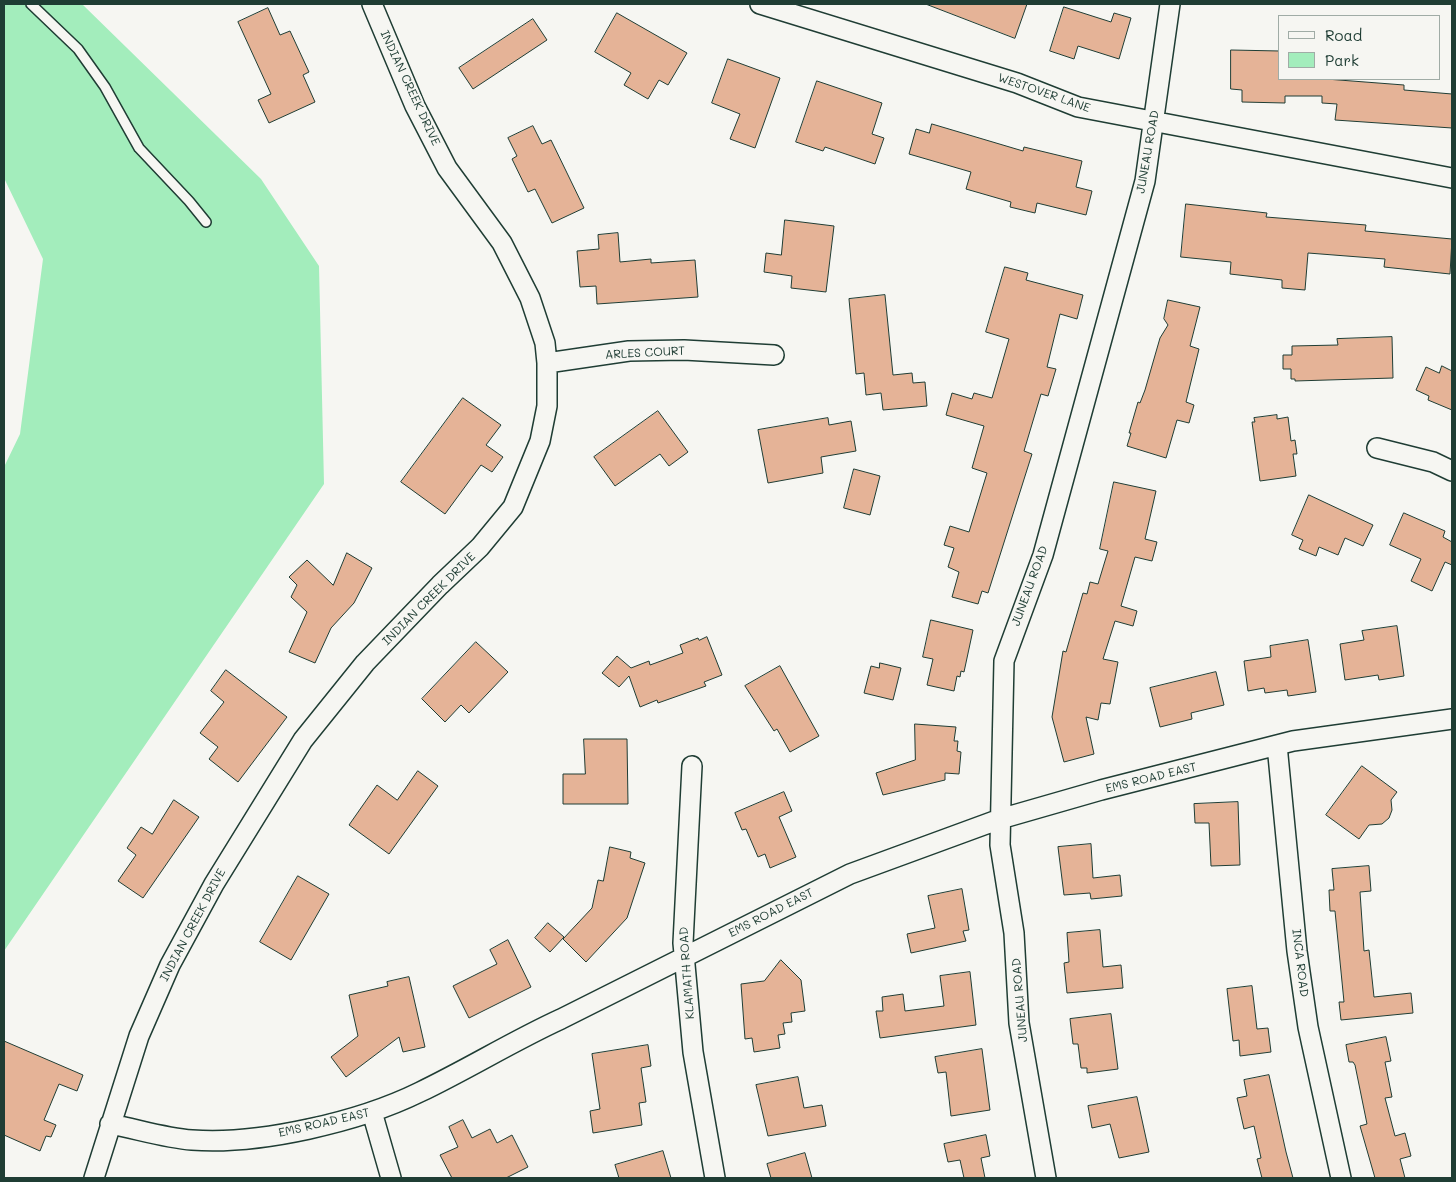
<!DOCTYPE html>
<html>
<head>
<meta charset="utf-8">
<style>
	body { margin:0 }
	#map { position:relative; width:1456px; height:1182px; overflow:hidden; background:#f6f6f2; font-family:Mali,sans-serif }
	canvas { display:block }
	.frame { position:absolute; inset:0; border:5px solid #1f3d34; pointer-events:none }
	.legend { position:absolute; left:1278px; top:15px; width:162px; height:65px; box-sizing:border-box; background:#f6f6f2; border:1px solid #a0aca6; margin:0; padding:6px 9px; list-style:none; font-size:15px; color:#1f3d34 }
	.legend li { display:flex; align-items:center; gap:10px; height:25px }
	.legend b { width:25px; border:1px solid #a0aca6 }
</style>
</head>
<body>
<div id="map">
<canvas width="1456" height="1182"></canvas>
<div class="frame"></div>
<ul class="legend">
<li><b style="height:6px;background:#f6f6f2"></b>Road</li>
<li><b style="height:14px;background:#a3edbc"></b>Park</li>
</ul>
</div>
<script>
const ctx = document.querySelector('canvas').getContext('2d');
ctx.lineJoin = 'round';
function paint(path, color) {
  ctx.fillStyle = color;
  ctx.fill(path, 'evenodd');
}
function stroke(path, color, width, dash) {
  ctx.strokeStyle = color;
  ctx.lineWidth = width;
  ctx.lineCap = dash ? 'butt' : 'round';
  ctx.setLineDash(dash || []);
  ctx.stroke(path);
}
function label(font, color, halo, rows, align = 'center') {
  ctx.font = font + ' Mali,sans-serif';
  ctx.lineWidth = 4;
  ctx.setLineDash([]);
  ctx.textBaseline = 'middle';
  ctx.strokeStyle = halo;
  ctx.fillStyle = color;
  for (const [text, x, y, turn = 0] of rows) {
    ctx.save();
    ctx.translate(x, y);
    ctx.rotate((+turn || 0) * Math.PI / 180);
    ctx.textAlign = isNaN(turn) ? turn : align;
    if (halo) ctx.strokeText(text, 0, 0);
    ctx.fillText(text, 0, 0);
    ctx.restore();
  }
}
const green = new Path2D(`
	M4,4H82L261,179L319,266L324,484L4,951V467L20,434L43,259L4,178Z`);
const building = new Path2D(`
	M926,4H1027L1015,38Z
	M1064,7L1111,22L1114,13L1131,18L1119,59L1078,46L1074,59L1050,51Z
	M268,8L280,35L290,31L309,72L303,75L315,102L269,123L258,100L271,94L238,22Z
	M617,13L687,53L668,85L659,80L648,99L624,85L631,73L595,52Z
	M533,19L547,40L473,89L459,68Z
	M1231,50L1280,51V79H1326L1404,85V90L1452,94V128L1335,120L1337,104L1322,103V96H1285V103L1242,102V90L1231,89Z
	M728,59L780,78L755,148L730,139L740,114L712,103Z
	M817,81L882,103L872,134L884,138L875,164L825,147L823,151L796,142Z
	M932,124L1023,151L1024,147L1082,161L1076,187L1092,191L1086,215L1037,203L1035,213L1010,207L1011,202L966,189L971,172L909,154L916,129L929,133Z
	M533,126L542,144L551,140L584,208L552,223L535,189L528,192L512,159L517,156L508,138Z
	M1186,204L1267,213L1266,217L1366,225L1365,231L1452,239L1450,274L1384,267L1385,259L1308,253L1305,290L1282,288V280L1230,274L1231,262L1181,257Z
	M785,220L834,226L826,292L791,288L792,276L764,272L766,253L781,255Z
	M618,233L620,262L651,259V263L695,260L698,297L597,304L596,286L580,287L577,251L599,249L598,235Z
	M1005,267L1028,273L1026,280L1083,295L1077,319L1060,314L1047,367L1056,369L1048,396L1041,394L1024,451L1032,454L988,593L982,591L978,604L952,597L959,572L948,567L954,548L944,545L950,526L969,532L987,473L972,468L984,426L946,415L952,393L972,399L974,393L992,398L1009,339L986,332Z
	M885,295L893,375L912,373L913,383L925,382L927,406L883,410L881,393L866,395L864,373L856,374L849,299Z
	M1168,300L1200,307L1190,346L1199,349L1186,402L1194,405L1189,423L1177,420L1166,458L1127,446L1131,433H1129L1138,402L1140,403L1145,390L1160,338L1168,325L1164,319Z
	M1392,337L1393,378L1295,381V379H1291V369H1283V355H1292V346L1338,345L1337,339Z
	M1442,366L1452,371V410L1428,400L1429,396L1416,390L1426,367L1439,373Z
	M463,398L501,425L486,445L503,457L492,472L481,465L445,514L401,482Z
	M658,411L688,452L669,466L660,454L615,486L594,457Z
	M1277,415V419L1288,417L1291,441L1295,440L1297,454H1293L1296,476L1260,481L1252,422H1255L1254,418Z
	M828,418L829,425L851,421L856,451L821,457L823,473L768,483L758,430Z
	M854,469L880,476L870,515L844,508Z
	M1114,482L1156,491L1145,539L1157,542L1152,561L1135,557L1121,606L1137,611L1133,626L1115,621L1103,659L1118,662L1110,704L1101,703L1098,720L1086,717L1094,754L1064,762L1052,717L1063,651L1066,652L1083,593L1087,594L1090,582L1098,584L1108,551L1100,549Z
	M1309,495L1373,525L1363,546L1345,538L1338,555L1319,547L1316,556L1299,549L1303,540L1292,535Z
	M1404,513L1445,531L1443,537L1452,542V565L1445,562L1432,591L1411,581L1421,559L1390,545Z
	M347,553L372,568L354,603L331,628L315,663L289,652L307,612L291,597L297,585L289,577L307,560L333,585Z
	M931,620L973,630L964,672L961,671L960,677L957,676L954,691L927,685L933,659L923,657Z
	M1397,626L1404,676L1379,680L1378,675L1345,680L1340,644L1364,640L1362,631Z
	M707,637L722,675L704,682L706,686L658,703L657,700L640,707L629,676L619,687L602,673L617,656L631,668L649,661L650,665L683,653L680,645L698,638L699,640Z
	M1308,640L1316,692L1288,696L1287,690L1265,693L1264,688L1248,691L1244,661L1271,657L1270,646Z
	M476,642L508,672L469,713L461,705L445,722L422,699Z
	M880,663L901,668L893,700L864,693L871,666L879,668Z
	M780,666L819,736L790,752L777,729L774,731L745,686Z
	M226,670L287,717L238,782L209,759L218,747L200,733L224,702L211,691Z
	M1216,672L1224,705L1191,713L1192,719L1160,727L1150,688Z
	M915,724L956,727L954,741H958L957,751L961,752L959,774L945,773V780L883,795L876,773L915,760Z
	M584,739H627L628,804H563V774H585Z
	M1362,766L1397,792L1391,800L1392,810L1389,818L1382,824L1369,825L1359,839L1326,815Z
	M418,771L438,786L389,854L349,825L377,785L397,800Z
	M784,792L792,811L779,817L796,857L770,868L765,854L758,857L746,829L742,830L735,813Z
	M174,800L199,817L143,898L118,881L136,855L127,848L141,827L152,834Z
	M1238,802L1240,865L1211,866L1209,823H1195L1194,804Z
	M1091,844L1093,878L1120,875L1122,896L1091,899L1090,893L1064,895L1058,847Z
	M610,847L631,852L630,858L645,863L627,918L586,962L563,939L592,908L598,880L603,881Z
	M1369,866L1371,891L1360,892L1364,951L1369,950L1374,997L1411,993L1413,1013L1341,1020L1339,1002H1344L1335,911H1330L1329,890H1334L1332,869Z
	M298,876L329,894L291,960L260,942Z
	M962,889L969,930L963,931L966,941L911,953L907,934L935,928L928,896Z
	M548,923L564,937L550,952L535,938Z
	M1100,930L1103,967L1121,965L1123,988L1067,993L1064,963L1069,962L1067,933Z
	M508,940L531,987L469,1018L453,986L497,964L490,950Z
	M781,960L801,980L805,1011L791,1013L792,1022L783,1023L785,1034L778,1035L780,1048L754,1052L752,1038L745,1039L741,984L764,981Z
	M970,972L976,1025L880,1038L876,1011H883L882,997L903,994L905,1011L944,1006L940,976Z
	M409,977L425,1047L403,1052L399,1037L346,1077L331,1057L358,1036L349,995L388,986L387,982Z
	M1252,986L1257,1029L1268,1028L1271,1052L1240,1056L1239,1040L1233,1041L1227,989Z
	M1111,1014L1118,1069L1087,1073V1068H1081L1078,1044H1073L1070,1019Z
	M1386,1037L1391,1061L1385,1062L1392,1097L1385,1098L1395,1136L1405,1133L1411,1156L1400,1159L1405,1178H1375L1360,1126L1367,1124L1355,1065L1353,1062H1349L1346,1045Z
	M4,1041L83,1075L77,1091L59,1084L44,1120L56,1125L51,1137L46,1136L40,1151L4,1135Z
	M648,1045L651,1066L641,1068L646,1102L639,1103L642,1125L593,1133L590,1111L600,1109L592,1054Z
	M982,1049L990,1110L951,1116L946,1072L938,1073L935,1057Z
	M1269,1075L1286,1152L1293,1178H1262L1257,1159L1261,1158L1254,1126L1244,1129L1237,1098L1247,1096L1244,1080Z
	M798,1077L804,1108L822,1105L826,1126L768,1136L756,1085Z
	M1137,1097L1149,1152L1119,1158L1110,1124L1092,1128L1088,1106Z
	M463,1120L472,1138L490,1129L497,1143L512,1135L528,1167L506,1178H452L440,1155L458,1147L449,1127Z
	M986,1135L990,1156L981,1158L985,1178H964L960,1160L948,1162L944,1144Z
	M663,1151L671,1178H619L615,1165Z
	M805,1153L812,1178H771L767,1164Z`);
const lane = new Path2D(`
	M31,4L78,49L105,87L139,148L189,201L206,222`);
const street = new Path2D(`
	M760,4L1017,83L1078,107L1452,178
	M547,363L629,351L684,350L774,355
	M1377,448L1433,462L1452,471
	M1277,745L1297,951L1308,1027L1341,1178
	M692,766L683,943L693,1052L715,1178
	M372,1112L391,1178
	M110,1124C137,1129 165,1138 192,1140C259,1145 359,1122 420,1092C468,1069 513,1041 561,1019L850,874L1000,819L1101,790L1293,741L1452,719
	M94,1178L139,1036L170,965L214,884L303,740L365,663L440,585L480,547L513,507L540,441L547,406V363L545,343L530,298L502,243L447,168L415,106L372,4
	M1046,1178L1019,1023L1014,933L1000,845L1004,661L1043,555L1145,181L1170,4`);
const streetNames = [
	["INDIAN CREEK DRIVE",410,88,65],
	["WESTOVER LANE",1044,93,19],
	["JUNEAU ROAD",1148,152,-80],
	["ARLES COURT",645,353,-3],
	["JUNEAU ROAD",1030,586,-70],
	["INDIAN CREEK DRIVE",429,599,-45],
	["EMS ROAD EAST",1151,778,-14],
	["EMS ROAD EAST",771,913,-27],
	["INDIAN CREEK DRIVE",193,925,-62],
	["INCA ROAD",1300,963,83],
	["KLAMATH ROAD",687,973,-94],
	["JUNEAU ROAD",1020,1000,-95],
	["EMS ROAD EAST",324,1123,-13]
];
paint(green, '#a3edbc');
paint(building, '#e5b397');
stroke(building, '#1f3d34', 1);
stroke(lane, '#1f3d34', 12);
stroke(street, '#1f3d34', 22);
stroke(lane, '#f6f6f2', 9);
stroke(street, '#f6f6f2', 19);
label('12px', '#1f3d34', '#f6f6f2', streetNames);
</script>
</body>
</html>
